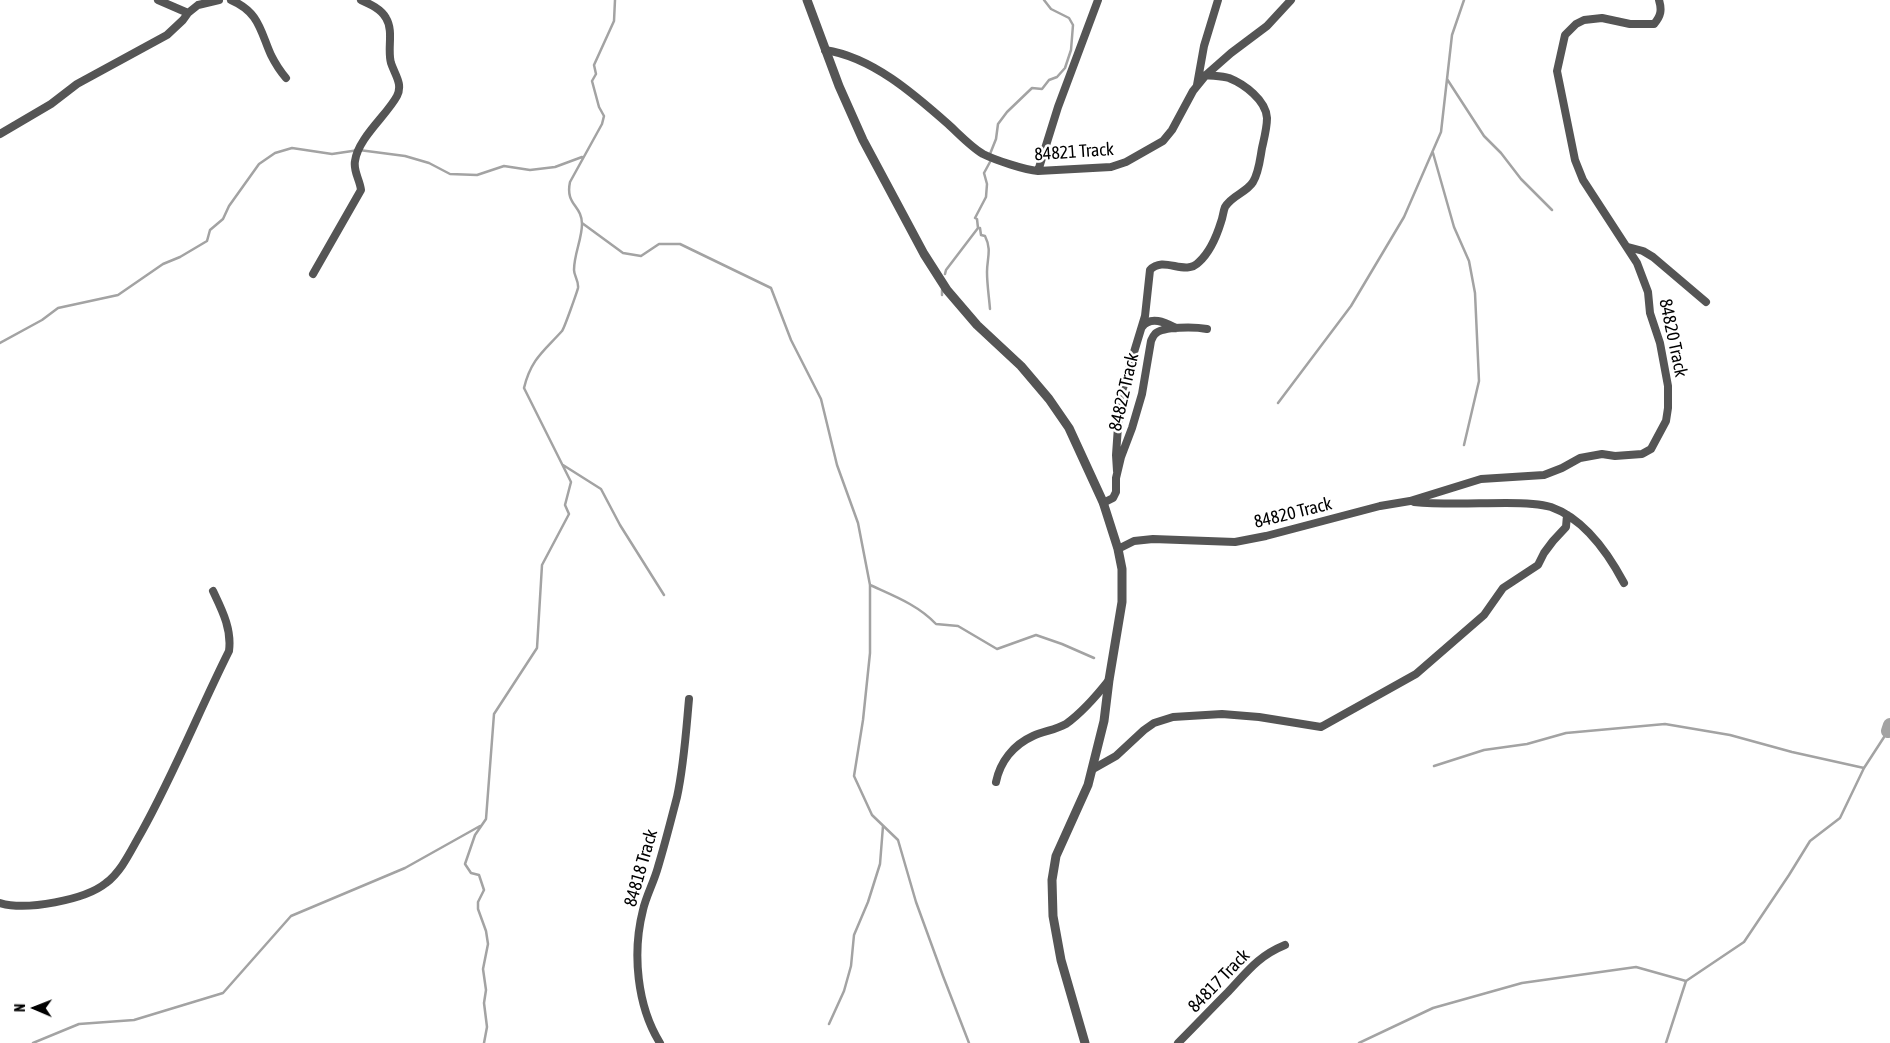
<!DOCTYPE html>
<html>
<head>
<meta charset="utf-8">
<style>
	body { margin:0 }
	#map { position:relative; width:1890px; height:1043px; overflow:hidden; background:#fff; font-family:"Asap Condensed",sans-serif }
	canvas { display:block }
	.north { position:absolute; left:10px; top:983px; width:50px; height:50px; -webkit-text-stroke:4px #fff; paint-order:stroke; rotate:271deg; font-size:14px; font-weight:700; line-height:20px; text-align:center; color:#000 }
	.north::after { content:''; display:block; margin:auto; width:18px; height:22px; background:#000; clip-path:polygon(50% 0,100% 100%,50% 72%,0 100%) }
</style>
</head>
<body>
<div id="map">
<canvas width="1890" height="1043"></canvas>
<div class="north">N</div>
</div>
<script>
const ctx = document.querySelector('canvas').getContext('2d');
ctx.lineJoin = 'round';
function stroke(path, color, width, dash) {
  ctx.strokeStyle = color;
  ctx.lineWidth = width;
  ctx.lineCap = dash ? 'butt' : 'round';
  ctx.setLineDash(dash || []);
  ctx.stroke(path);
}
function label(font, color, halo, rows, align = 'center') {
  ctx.font = font + ' "Asap Condensed",sans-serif';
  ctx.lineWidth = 5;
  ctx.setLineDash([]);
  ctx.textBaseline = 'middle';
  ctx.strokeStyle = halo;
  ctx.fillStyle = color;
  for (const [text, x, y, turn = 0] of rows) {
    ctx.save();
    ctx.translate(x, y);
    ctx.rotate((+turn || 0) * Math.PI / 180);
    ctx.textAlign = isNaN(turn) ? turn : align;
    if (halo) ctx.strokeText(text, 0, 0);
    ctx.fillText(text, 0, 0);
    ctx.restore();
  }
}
const stream = new Path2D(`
	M1447,79L1484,136L1501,153L1521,179L1552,210
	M1433,153L1454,227L1469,261L1475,293L1479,381L1464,445
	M990,154L996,139L998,124L1007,112L1032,88L1042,89L1049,80L1057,77L1065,68L1071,50L1073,25L1069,18L1051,9L1044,0
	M582,223L623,253L641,256L659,244H680L771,288L791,340L821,399L837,465L858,523L870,585V653L863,720L854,776L872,815L898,840L916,902L943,976L969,1043
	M978,228H980L981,235L985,236C992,250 987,258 987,272C987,284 989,297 990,309
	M945,274L946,270L978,228L977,219L975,218L986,197L987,184L984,173L990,162
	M942,295V290
	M0,343L42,320L58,308L118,295L163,264L180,257L207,241L210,230L223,219L229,206L259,164L275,153L292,148L332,154L359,150L405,156L429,163L450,174L477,175L504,166L530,170L555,167L582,157
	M1278,403L1351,306L1404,217L1441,132L1452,35L1464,0
	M563,465L601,489L620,525L664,595
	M870,585C894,596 918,605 936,624L958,626L997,649L1036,635L1062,644L1094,658
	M1434,766L1484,750L1527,744L1566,733L1665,724L1730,735L1792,752L1864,768
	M829,1024L844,991L851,966L854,935L868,902L880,864L883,826
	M33,1043L79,1024L134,1020L223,993L291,916L405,868L480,826
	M484,1043L487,1027L484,1003L486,990L483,969L488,944L486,931L478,909V902L484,890L479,875L471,873L465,864L475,835L486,819L494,714L537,648L542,565L569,514L565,505L571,482L524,388C531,359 544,351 562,331C564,329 577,292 578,288C579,281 574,276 574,270C574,254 582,239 582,224C582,205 565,205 570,182L602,124L604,116L599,107L592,81L596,74L594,65L614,21L615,0
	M1359,1043L1433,1008L1522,983L1636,967L1686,981
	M1666,1043L1686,981L1744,942L1789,875L1810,841L1840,818L1864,768L1888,731`);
const river = new Path2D(`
	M1888,731L1890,725`);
const minor = new Path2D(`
	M158,0L188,13
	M231,0C259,12 260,30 271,55C275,63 280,71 286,78
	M825,50C872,57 914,94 948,124C959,134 971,147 983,154C995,160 1025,170 1038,171L1111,167L1126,162L1163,141L1172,130L1193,91L1206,75L1231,53L1267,26L1291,0
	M1197,85L1204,46L1218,0
	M0,134L51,104L77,84L167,35L183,20L188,13L198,5L219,0
	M1038,171L1058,107L1098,0
	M1628,247L1643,251L1653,257L1706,302
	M313,274L361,190C360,180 353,171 355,161C358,138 387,115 397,96C403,84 395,75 391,63C387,49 394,31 386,18C381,9 370,4 361,0
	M1142,327C1151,315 1166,323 1176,328
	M1117,471L1116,455L1120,398L1145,316L1150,270C1164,255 1185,277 1199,262C1210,252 1217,235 1221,222C1223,217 1223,212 1225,207C1232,195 1246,193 1253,182C1259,172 1260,159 1262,148C1264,139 1267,128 1267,118C1266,100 1244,84 1229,78C1222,76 1213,76 1206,75
	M1414,502C1444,505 1475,503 1506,503C1521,503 1537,503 1551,507C1585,519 1608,553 1624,583
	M1103,503L1113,498L1116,492V478L1121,457L1132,428L1142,394L1151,341C1152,339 1153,336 1155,334C1162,326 1196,327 1207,329
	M1118,549L1134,541L1153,539L1235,542L1266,536L1380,506L1410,501L1481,479L1544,475L1562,468L1580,458L1602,454L1615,456L1642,454L1651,449L1666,421L1668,408V386L1660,343L1650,313L1648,292L1637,263L1583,180L1575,160L1557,71L1565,35L1576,24L1584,20L1602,18L1630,24H1654C1661,16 1662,10 1659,0
	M1093,769L1116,756L1144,730L1154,723L1173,717L1222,714L1259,717L1321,727L1416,674L1484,615L1503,588L1538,565L1544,553L1553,541L1566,527L1567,515
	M996,782C1000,762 1013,745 1033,736C1044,731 1055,730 1066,724C1080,714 1098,694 1109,680
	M0,903C26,911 85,900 106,883C122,871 131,850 141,833C174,774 199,711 229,651C232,629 222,610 213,591
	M660,1043C637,1006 632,953 643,910C646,896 654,882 658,867C665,844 671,820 677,797C684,765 686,732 689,699
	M1178,1043C1195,1026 1211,1009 1228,992C1247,972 1258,956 1285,945`);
const tertiary = new Path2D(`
	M807,0L839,86L863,140L924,254L947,290L977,325L1021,366L1049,399L1069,428L1103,502L1118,549L1122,569V602L1109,680L1104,721L1088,785L1056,856L1052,880L1053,916L1061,960L1085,1043`);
const streetNames = [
	["84821 Track",1074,152,-4],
	["84820 Track",1673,338,78],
	["84822 Track",1124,392,-77],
	["84820 Track",1293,513,-14],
	["84818 Track",641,868,-74],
	["84817 Track",1219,981,-46]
];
stroke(stream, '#a3a3a3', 2.5);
stroke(river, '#a3a3a3', 14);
stroke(minor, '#555', 8);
stroke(tertiary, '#555', 9);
label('18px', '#000', '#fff', streetNames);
</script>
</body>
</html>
